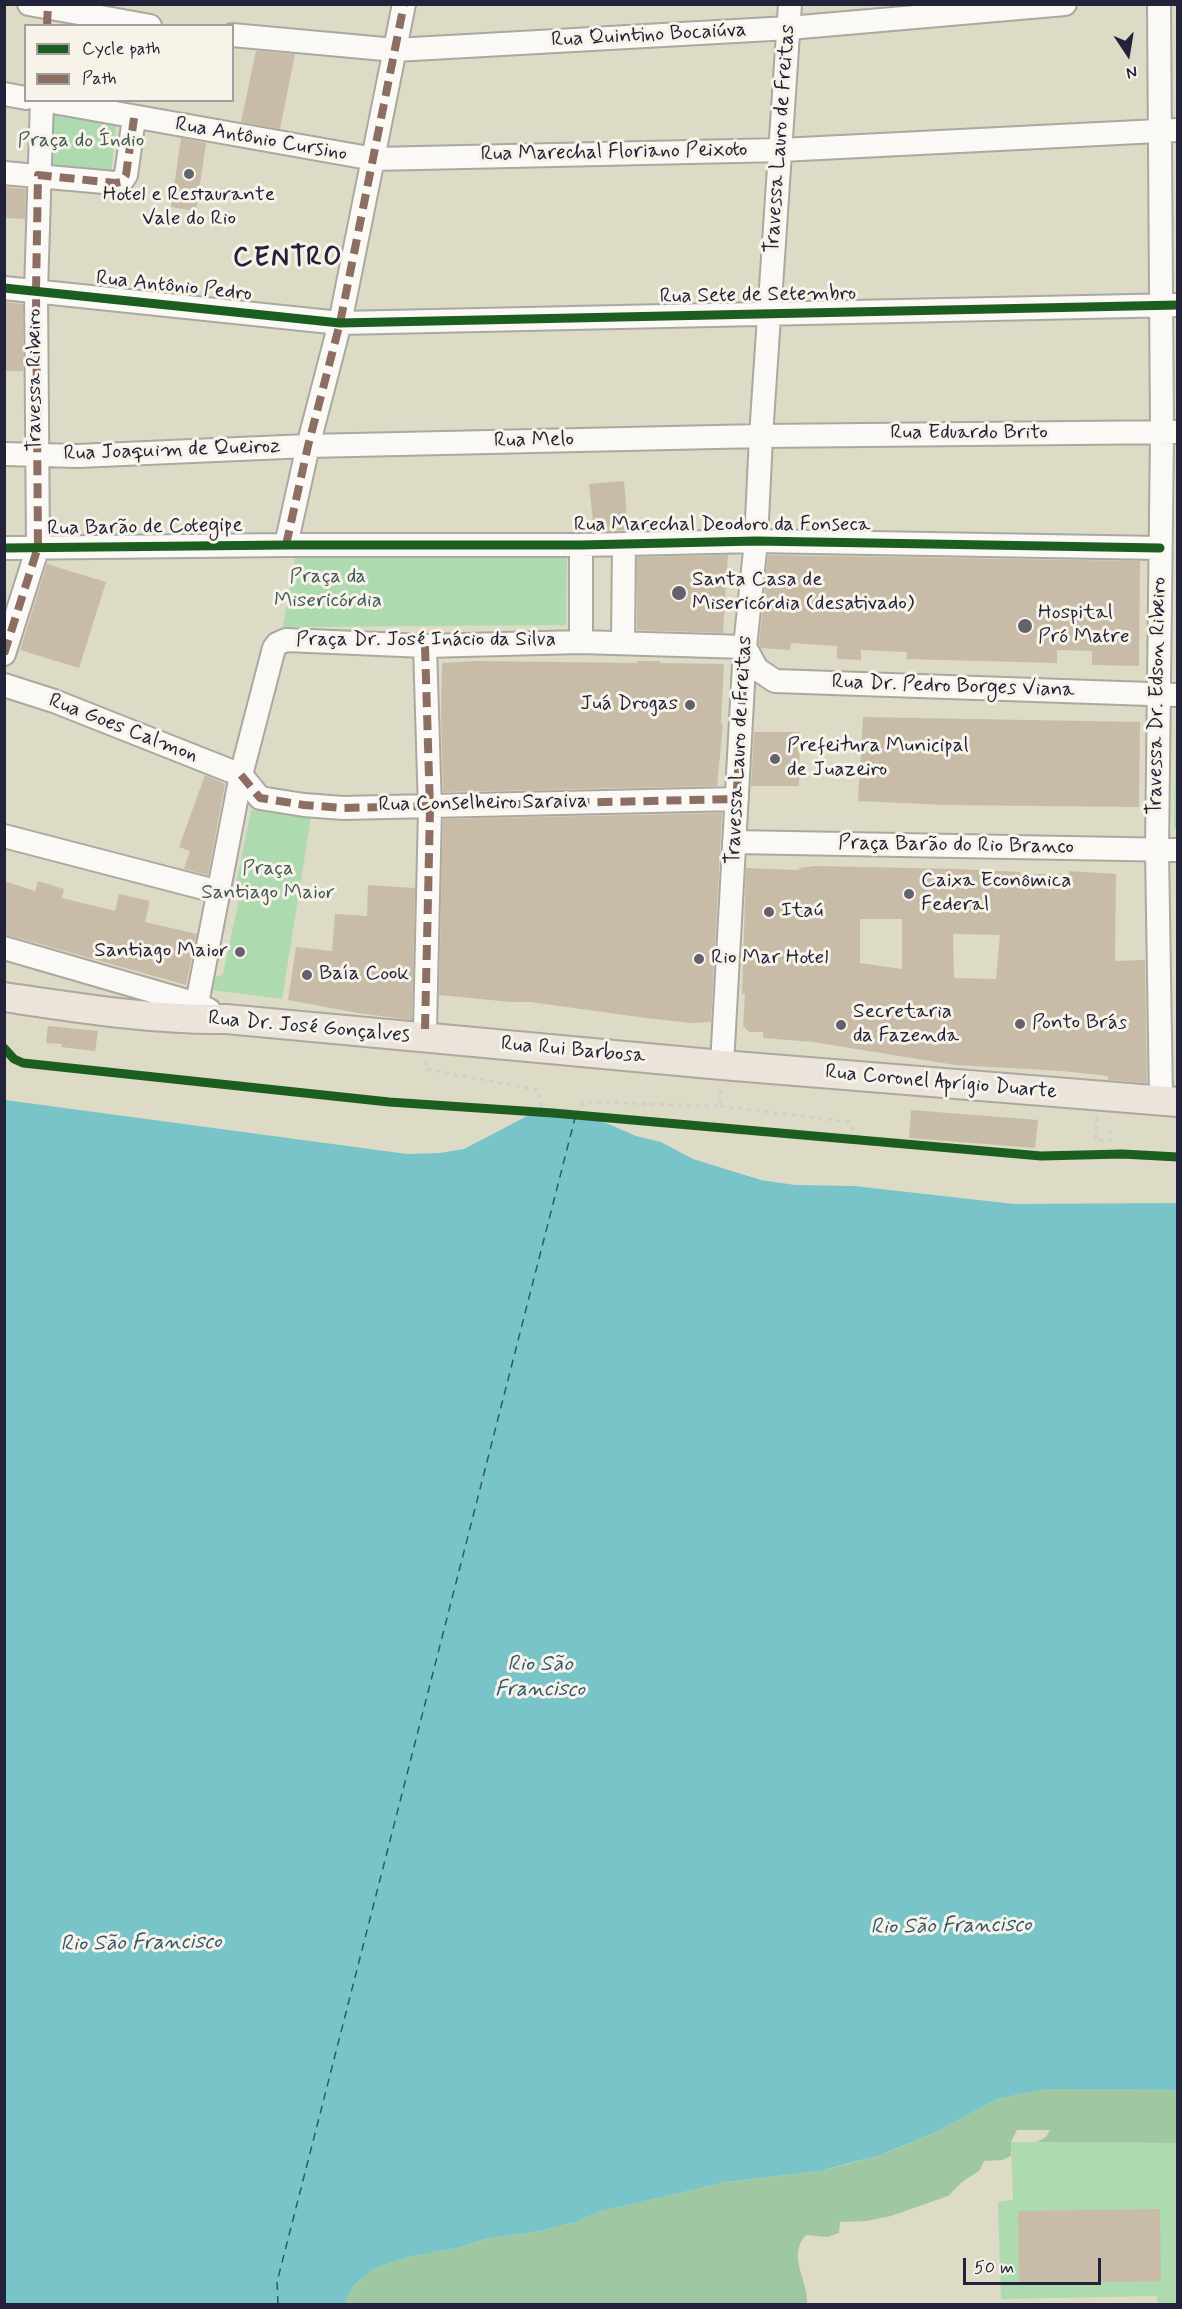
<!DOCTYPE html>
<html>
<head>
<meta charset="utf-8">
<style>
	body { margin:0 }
	#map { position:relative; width:1182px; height:2309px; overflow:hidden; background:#dddac6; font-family:Mynerve,sans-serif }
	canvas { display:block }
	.frame { position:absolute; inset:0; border:6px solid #22223b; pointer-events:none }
	.legend { position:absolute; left:24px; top:24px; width:210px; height:78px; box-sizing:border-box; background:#f7f3e8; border:2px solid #a29fa3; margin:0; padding:8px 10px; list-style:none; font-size:18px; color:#22223b }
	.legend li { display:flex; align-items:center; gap:12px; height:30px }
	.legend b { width:30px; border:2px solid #a29fa3 }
	.north { position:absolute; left:1098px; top:24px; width:60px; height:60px; -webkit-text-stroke:4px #f7f3e8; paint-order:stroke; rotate:168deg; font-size:16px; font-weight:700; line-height:24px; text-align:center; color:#22223b }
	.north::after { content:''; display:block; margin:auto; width:21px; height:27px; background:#22223b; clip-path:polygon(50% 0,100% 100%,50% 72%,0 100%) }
	.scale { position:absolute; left:963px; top:2258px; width:138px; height:27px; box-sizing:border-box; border:3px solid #22223b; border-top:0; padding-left:8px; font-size:18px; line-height:21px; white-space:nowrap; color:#22223b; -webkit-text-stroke:4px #f7f3e8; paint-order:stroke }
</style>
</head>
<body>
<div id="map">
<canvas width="1182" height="2309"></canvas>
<div class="frame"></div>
<ul class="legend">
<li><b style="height:8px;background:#1b5e20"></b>Cycle path</li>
<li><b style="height:8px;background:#8d6e63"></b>Path</li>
</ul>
<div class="north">N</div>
<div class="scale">50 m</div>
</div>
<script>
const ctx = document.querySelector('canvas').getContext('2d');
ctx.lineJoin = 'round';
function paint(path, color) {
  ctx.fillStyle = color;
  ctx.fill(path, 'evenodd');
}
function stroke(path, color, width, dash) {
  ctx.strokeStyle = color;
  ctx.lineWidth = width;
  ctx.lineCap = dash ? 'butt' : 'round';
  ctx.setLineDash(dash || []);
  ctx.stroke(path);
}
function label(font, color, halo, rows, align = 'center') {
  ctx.font = font + ' Mynerve,sans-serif';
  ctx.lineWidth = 6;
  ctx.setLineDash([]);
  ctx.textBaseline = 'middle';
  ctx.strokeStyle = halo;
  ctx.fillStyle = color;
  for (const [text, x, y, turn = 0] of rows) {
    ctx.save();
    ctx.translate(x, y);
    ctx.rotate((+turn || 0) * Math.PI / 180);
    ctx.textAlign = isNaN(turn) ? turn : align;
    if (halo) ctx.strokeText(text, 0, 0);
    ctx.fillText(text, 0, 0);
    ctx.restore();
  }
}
const green = new Path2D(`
	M45,106L117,115L111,175L42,171Z
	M296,553L567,556L566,625L293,627L282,632Z
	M1176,724H1178L1177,828H1174Z
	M251,810L311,817L282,999L211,990L212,979L223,974L239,900L236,885Z
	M1011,2142L1177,2143V2304H1158L1157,2296L1001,2299L998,2202L1013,2200Z`);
const forest = new Path2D(`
	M1047,2089L1177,2090V2143L1037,2142L1046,2137L1050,2130H1017L1011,2142V2156L1002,2160L984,2161L980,2170L962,2182L948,2196L891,2216L866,2221L840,2222L839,2233L827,2237L806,2235C786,2256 809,2281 807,2304H347L346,2299L354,2285L375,2268L408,2257L457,2248L485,2239L540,2231L576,2222L598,2212L726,2182L820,2171L878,2156L903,2146L936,2132L997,2099Z`);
const water = new Path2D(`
	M5,1100L407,1154L440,1153L464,1149L529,1115L576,1114L606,1123L636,1136L661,1142L693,1159L761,1180L795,1185L854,1186L1014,1204L1177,1203V2090L1047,2089L997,2099L936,2132L878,2156L849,2163L820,2171L726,2182L598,2212L576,2222L540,2231L485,2239L457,2248L408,2257L375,2268L354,2285L346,2299L347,2304H5Z`);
const ferry = new Path2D(`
	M278,2304L277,2282L576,1114`);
const building = new Path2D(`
	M256,51L295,54L280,129L241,122Z
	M181,138L206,143L196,211L171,207Z
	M4,187L26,189L25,219L4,218Z
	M4,302L23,304V371H4Z
	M624,481L628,530L594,531L589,484Z
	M728,555L723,633L637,630V557Z
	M768,555L1140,561L1139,666L1092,665V651L1057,650V663L906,659L907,652L861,650V660L837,659V646L791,643L790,650L761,648L759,644Z
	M47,564L106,582L79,668L20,650Z
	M477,661L637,663V661H660V663L724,664L721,723L723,724L717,786L443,792L441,713L442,663Z
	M863,717L1140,722L1139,807L947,805L858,801Z
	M754,732H800L799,786H751Z
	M205,775L225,784L208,875L184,869L190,851L179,847Z
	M722,813L711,1022L692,1023L646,1018L530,1002H511L439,995L443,819Z
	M815,866L957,869L1020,872V874H1069V871L1116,874L1115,961L1145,960L1147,1083L1108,1080V1076L1062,1071L955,1065L813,1042L763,1038V1032H749L743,1026L745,994H742L746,868L799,870V868ZM860,919H902V969L860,963ZM953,934L1000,935L996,979L954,978Z
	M4,881L35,891L38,881L64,889L62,898L115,911L119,894L150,901L145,922L197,934L186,985L4,934Z
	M368,885L415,888L412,1020L358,1013L288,1000L296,947L332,951L335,914L367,916Z
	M48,1026L98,1031L95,1051L61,1047L62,1044L46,1043Z
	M911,1110L1038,1120L1035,1148L909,1138Z
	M1160,2209L1161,2281L1019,2283L1018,2211Z`);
const path = new Path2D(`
	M426,1061V1069L538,1090L543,1113
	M720,1106L849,1122L858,1139
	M576,1114L584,1102L720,1106L721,1086
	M1097,1117L1095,1140L1110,1141L1111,1132H1105`);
const minor = new Path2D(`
	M29,4L150,26
	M1159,4L1162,433L1157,850L1161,1100
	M232,35L395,50L789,28L1065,4
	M4,94L26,98
	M42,100L374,159L781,150L1178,130
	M4,173L115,183L121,182L126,175L134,118
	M4,288L340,323L1178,305
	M4,454L78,456L308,446L761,436L1178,432
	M286,545L308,446L340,323L404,4
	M4,548L286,545H581L756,541L1160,548
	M581,642V545
	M623,643L624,544
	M745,647L757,669L775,681L1178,695
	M4,654L38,547L36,291L42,100
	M4,685L54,701L241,775L260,798L304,805L343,808L737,799
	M4,836L219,892
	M734,842L1178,850
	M4,948L197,1004L209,1010
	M194,1019L241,775L274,648L277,644L286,640L425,646L581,642L745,647
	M425,1029L430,810L425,646
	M722,1065L745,647L756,541L761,436L790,4`);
const major = new Path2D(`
	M4,997C78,1008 152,1020 226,1019L722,1065L1178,1102`);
const quiet = new Path2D(`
	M47,26L48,4
	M286,545L308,446L340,323L404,4
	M4,654L38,547L36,291L38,175L115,183L121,182L126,175L134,118
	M241,775L260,798L304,805L343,808L737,799
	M734,842L745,647
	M425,1029L430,810L425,646`);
const cycleway = new Path2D(`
	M4,288L340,323L1178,305
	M4,548L286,545H581L756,541L1160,548
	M4,1048L14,1059L23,1063L389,1102L553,1113L1041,1156L1122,1154L1178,1157`);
const markers = [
	[189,174,6,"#63626c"],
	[679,593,8,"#63626c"],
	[1025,626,8,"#63626c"],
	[690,705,6,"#63626c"],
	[775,759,6,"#63626c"],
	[909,894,6,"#63626c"],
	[769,912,6,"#63626c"],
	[240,952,6,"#63626c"],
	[699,959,6,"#63626c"],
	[307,975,6,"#63626c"],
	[1020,1024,6,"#63626c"],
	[841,1025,6,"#63626c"]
];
const streetNames = [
	["Rua Quintino Bocaiúva",649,36,-3],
	["Travessa Lauro de Freitas",781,139,-86],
	["Rua Antônio Cursino",261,140,10],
	["Rua Marechal Floriano Peixoto",614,153,-1],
	["Rua Antônio Pedro",174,287,6],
	["Rua Sete de Setembro",758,296,-1],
	["Travessa Ribeiro",36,380,-90],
	["Rua Eduardo Brito",969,434],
	["Rua Melo",534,441,-1],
	["Rua Joaquim de Queiroz",172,451,-2],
	["Rua Marechal Deodoro da Fonseca",722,526],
	["Rua Barão de Cotegipe",145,528,-1],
	["Praça Dr. José Inácio da Silva",426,641],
	["Rua Dr. Pedro Borges Viana",953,687,2],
	["Travessa Dr. Edson Ribeiro",1158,696,-89],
	["Rua Goes Calmon",123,729,21],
	["Travessa Lauro de Freitas",740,750,-87],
	["Rua Conselheiro Saraiva",483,804,-1],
	["Praça Barão do Rio Branco",956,846,1],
	["Rua Dr. José Gonçalves",309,1028,5],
	["Rua Rui Barbosa",573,1051,5],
	["Rua Coronel Aprígio Duarte",941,1083,5]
];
const parkNames = [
	["Praça do Índio",81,142],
	["Praça da",328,578],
	["Misericórdia",328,602],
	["Praça",268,870],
	["Santiago Maior",268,894]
];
const poiNames = [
	["Hotel e Restaurante",189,196,"center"],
	["Vale do Rio",189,220,"center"],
	["Santa Casa de",692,581],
	["Misericórdia (desativado)",692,605],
	["Hospital",1038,614],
	["Pró Matre",1038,638],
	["Juá Drogas",678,705,"right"],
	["Prefeitura Municipal",787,747],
	["de Juazeiro",787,771],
	["Caixa Econômica",921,882],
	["Federal",921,906],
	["Itaú",781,912],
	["Santiago Maior",228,952,"right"],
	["Rio Mar Hotel",711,959],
	["Baía Cook",319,975],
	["Secretaria",853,1013],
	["da Fazenda",853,1037],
	["Ponto Brás",1032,1024]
];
const waterNames = [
	["Rio São",540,1665],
	["Francisco",540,1690],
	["Rio São Francisco",951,1927,-1],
	["Rio São Francisco",141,1944,-1]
];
const districtNames = [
	["CENTRO",288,259]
];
paint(green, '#addaaf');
paint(forest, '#9fc8a2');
paint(water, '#79c4c9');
stroke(ferry, '#31576d', 1.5, [8, 6]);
paint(building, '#c8bca8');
stroke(minor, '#aaa89f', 26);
stroke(major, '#aaa89f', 32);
stroke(path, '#cfcfcb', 3, [4.5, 4.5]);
stroke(minor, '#faf9f6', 22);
stroke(major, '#ece4db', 28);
stroke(quiet, '#8d6e63', 8, [15, 8]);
stroke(cycleway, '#1b5e20', 9);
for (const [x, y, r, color] of markers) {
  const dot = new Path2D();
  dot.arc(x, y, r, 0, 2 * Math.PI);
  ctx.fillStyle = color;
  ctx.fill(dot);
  stroke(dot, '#f7f3e8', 2);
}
label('21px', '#22223b', '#f7f3e8', streetNames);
label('21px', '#405958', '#f7f3e8', parkNames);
label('21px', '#22223b', '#f7f3e8', poiNames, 'left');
label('italic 22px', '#31576d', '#f7f3e8', waterNames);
ctx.letterSpacing = '1.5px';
label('bold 27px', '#22223b', '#f7f3e8', districtNames);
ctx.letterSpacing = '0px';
</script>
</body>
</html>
